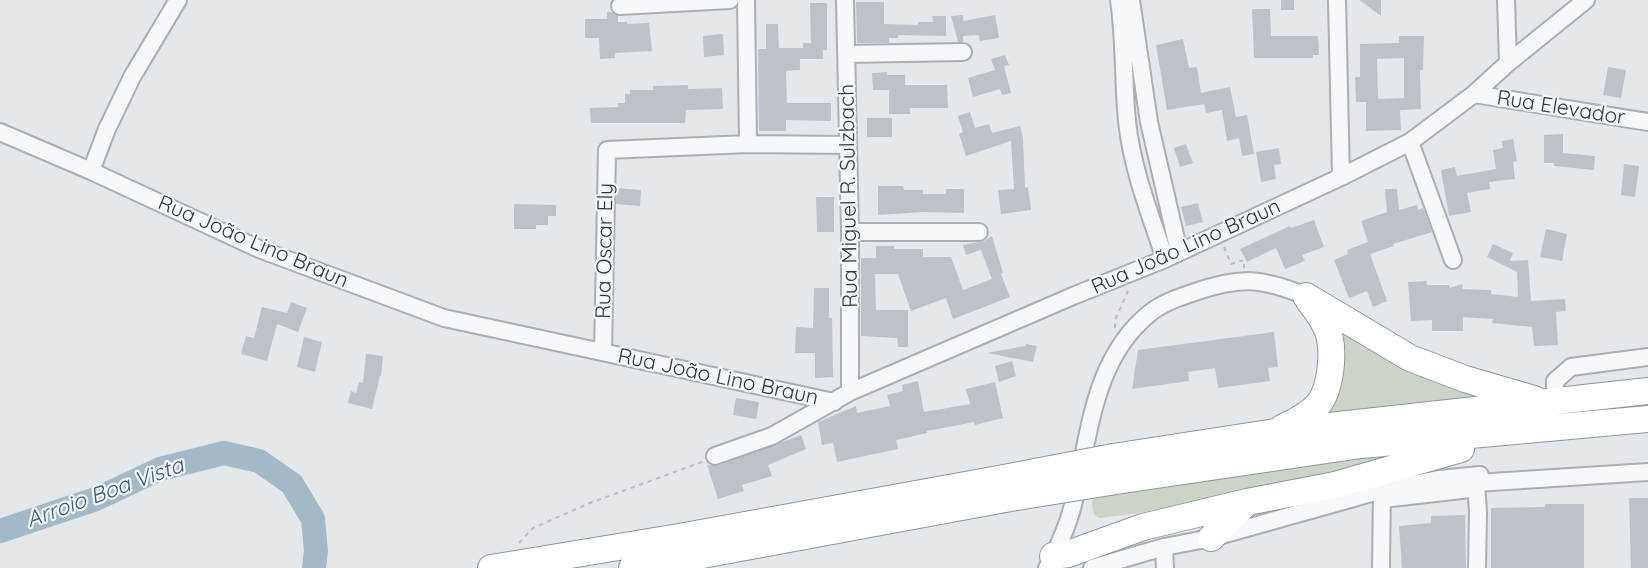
<!DOCTYPE html>
<html>
<head>
<meta charset="utf-8">
<style>
	body { margin:0 }
	canvas { display:block; background:#e5e8eb }
</style>
</head>
<body>
<canvas width="1648" height="568"></canvas>
<script>
const ctx = document.querySelector('canvas').getContext('2d');
ctx.lineJoin = 'round';
function paint(path, color) {
  ctx.fillStyle = color;
  ctx.fill(path, 'evenodd');
}
function stroke(path, color, width, dash) {
  ctx.strokeStyle = color;
  ctx.lineWidth = width;
  ctx.lineCap = dash ? 'butt' : 'round';
  ctx.setLineDash(dash || []);
  ctx.stroke(path);
}
function label(font, color, halo, rows, align = 'center') {
  ctx.font = font + ' Quicksand,sans-serif';
  ctx.lineWidth = 4.5;
  ctx.setLineDash([]);
  ctx.textBaseline = 'middle';
  ctx.strokeStyle = halo;
  ctx.fillStyle = color;
  for (const [text, x, y, turn = 0] of rows) {
    ctx.save();
    ctx.translate(x, y);
    ctx.rotate((+turn || 0) * Math.PI / 180);
    ctx.textAlign = isNaN(turn) ? turn : align;
    if (halo) ctx.strokeText(text, 0, 0);
    ctx.fillText(text, 0, 0);
    ctx.restore();
  }
}
const green = new Path2D(`
	M1337,320L1507,403L1303,422C1332,387 1360,368 1337,320Z
	M1403,452L1299,481L1139,513L1100,518L1095,516C1091,507 1091,503 1095,494L1134,484Z`);
const river = new Path2D(`
	M0,531L96,499L160,469L224,453L259,461L292,484L313,519L316,551L314,568`);
const building = new Path2D(`
	M1281,0H1294V10H1281Z
	M1359,0H1381V16Z
	M856,2H884V24L918,25V22H933L932,16H946V36L898,35V38H889V43H857Z
	M810,3H827V50H823V59H800V70L786,71L787,103H831V121L786,120V131H759L758,49H766V24H778L779,48H803V43H811Z
	M1252,9H1270L1271,36H1318L1319,55H1313V58H1254Z
	M607,12H611L618,16V22H627V24L649,23L652,51L615,53V58L600,59L599,38H585V19H607Z
	M963,15V21L995,15L999,38L980,41L979,35L963,36V42H958L951,16Z
	M723,34L724,55L704,57L703,36Z
	M1399,36H1424L1423,70H1420L1421,109L1400,110L1401,130L1366,131V102H1356L1355,77H1360V44L1399,43ZM1404,58V98L1378,99L1377,59Z
	M1183,39L1189,68L1197,67L1201,93L1230,87L1236,117L1247,115L1254,154L1242,156L1239,138L1227,141L1222,110L1206,113L1204,104L1167,110L1156,45Z
	M1005,55L1009,65L1004,66L1011,93L1002,95L1000,89L973,97L968,78L995,70L991,59Z
	M1608,67L1626,70L1621,98L1603,95Z
	M887,72V75H905V85H947L948,108H910V114H889V90H873L872,73Z
	M688,85V89L722,88L723,109L686,110L685,123H591L590,108L618,107V103H625V94H630V90H653V86Z
	M970,112L975,128L989,124L992,133L1020,126L1023,138L1025,188L1028,187L1031,210L1001,214L998,190L1014,189L1011,141L966,156L959,134L963,132L958,116Z
	M867,118H892V137H867Z
	M1563,134V153L1595,156L1594,170L1554,166V163H1544V135Z
	M1513,139L1517,161L1513,162L1515,179L1489,182L1490,189L1467,193L1471,212L1449,216L1441,170L1455,167L1457,176L1496,169L1493,150L1503,148L1502,141Z
	M1186,144L1193,163L1180,167L1174,148Z
	M1279,148L1281,164L1274,165L1276,179L1261,182L1256,152Z
	M1624,164L1639,166L1635,197L1621,195Z
	M878,186H903L904,190H923V194H946V189H964V213L923,212L878,215Z
	M617,188L641,190L640,206L616,204Z
	M1385,189H1397L1399,210L1417,205L1418,210L1423,208L1432,232L1393,244L1394,246L1370,254L1387,301L1373,307L1367,291L1349,298L1334,260L1348,254L1347,250L1368,242L1361,221L1387,212Z
	M816,197H834V232H817Z
	M1198,203L1203,222L1186,226L1181,207Z
	M514,204L556,205V216H548V225H536V229H514Z
	M1314,220L1324,247L1302,255L1305,261L1285,269L1276,248L1247,262L1240,249L1290,226L1291,228Z
	M1546,229L1567,234L1562,261L1540,257Z
	M992,236L1003,273L1001,274L1010,297L953,319L946,298L911,311L898,274H875L876,310H908V347H898L897,338L861,336V258H876V246H894V249H923V257H951L963,290L992,279L981,250L966,255L963,245L984,241Z
	M1493,244L1513,253L1510,261L1528,260L1531,301L1565,299L1566,311L1556,312L1558,345L1534,346L1532,327L1492,323L1493,319L1463,317V331H1432V320L1411,321L1408,282L1426,281L1427,285H1449L1450,288L1462,284L1463,289L1491,290V294L1518,297L1517,272L1487,257Z
	M814,288H829V318H832L833,377L815,378V353H795L796,327L813,328Z
	M291,302L307,308L298,332L277,324L267,361L241,354L246,336L254,338L262,307L287,313Z
	M1274,332L1278,367L1268,368L1270,381L1218,388L1215,368L1188,372L1189,381L1132,389L1138,350Z
	M304,337L322,342L315,372L297,367Z
	M1026,344L1037,346L1033,362L987,353L1025,346Z
	M366,354L383,356L381,376H380L372,409L348,403L351,391L356,393L359,382L363,383Z
	M1012,361L1016,376L999,382L995,366Z
	M918,381L924,412L970,404L966,389L995,382L1003,418L975,425L974,422L927,431V433L896,440L898,449L837,462L833,443L822,445L818,422L856,406L857,413L890,406L887,395L903,391L902,385Z
	M736,398L759,402L756,419L733,415Z
	M801,435L806,449L768,465L772,476L742,485L744,491L718,499L707,465L718,466Z
	M1629,498H1648V568H1631Z
	M1545,504H1584V568H1491V508L1545,507Z
	M1465,515L1466,568H1402L1399,526L1431,523V516Z`);
const path = new Path2D(`
	M1224,247L1231,264L1244,260V268
	M1115,328V320L1128,291
	M519,543L533,528L590,503L702,462`);
const minor = new Path2D(`
	M746,0L748,144
	M845,0L850,232V392
	M1119,0C1125,41 1123,81 1127,121C1132,169 1150,214 1165,259
	M1131,0L1149,122L1179,252
	M1337,0L1341,177
	M1506,0L1508,63
	M620,6L730,0
	M847,54L963,52
	M1474,94L1648,122
	M0,132L91,171L259,249L444,318L834,402
	M1410,142L1453,260
	M91,171L107,129L132,77L178,0
	M850,232H979
	M603,352L607,150L748,144L848,145
	M1555,401V381L1571,367L1648,357
	M715,456L772,436L850,392L1073,296L1165,259L1341,177L1410,142L1474,94L1508,63L1586,0
	M1476,483L1648,472
	M1476,483L1478,512L1477,568
	M1164,547L1165,568
	M1047,568C1059,546 1070,521 1075,496C1090,431 1094,358 1150,313C1162,303 1180,297 1195,292C1240,276 1262,278 1306,296
	M1092,568L1164,547L1211,538L1382,490L1439,479L1480,475L1470,489L1383,499
	M1381,568L1382,490`);
const highway = new Path2D(`
	M1306,296L1410,358L1465,379L1534,399
	M1282,428C1295,422 1307,416 1317,406C1332,389 1336,344 1325,325C1321,316 1315,309 1309,301
	M1113,457L1275,432L1648,391
	M1116,481L1361,445L1648,419
	M1211,538L1247,502
	M1053,556L1068,554L1143,527L1247,502L1335,485L1461,449
	M491,568L679,537L1004,478
	M632,568L1005,499`);
const highwayBridge = new Path2D(`
	M1004,478L1113,457
	M1005,499L1116,481`);
const streetNames = [
	["Rua Elevador",1561,108,9],
	["Rua Miguel R. Sulzbach",849,196,-91],
	["Rua João Lino Braun",253,242,23],
	["Rua João Lino Braun",1186,247,-24],
	["Rua Oscar Ely",605,251,-89],
	["Rua João Lino Braun",718,377,12]
];
const waterNames = [
	["Arroio Boa Vista",105,493,-20]
];
paint(green, '#ccd4c7');
stroke(river, '#a3b9c8', 24);
paint(building, '#bcc2c8');
stroke(minor, '#aaafb5', 20);
stroke(highway, '#8d97a1', 28);
stroke(path, '#bbbec3', 2, [4.5, 4.5]);
stroke(minor, '#f7f8fa', 16);
stroke(highway, '#fff', 26);
stroke(highwayBridge, '#8d97a1', 28, []);
stroke(highwayBridge, '#fff', 26);
label('21px', '#2e3742', '#f4f7f8', streetNames);
label('italic 22px', '#3b5a73', '#f4f7f8', waterNames);
</script>
</body>
</html>
